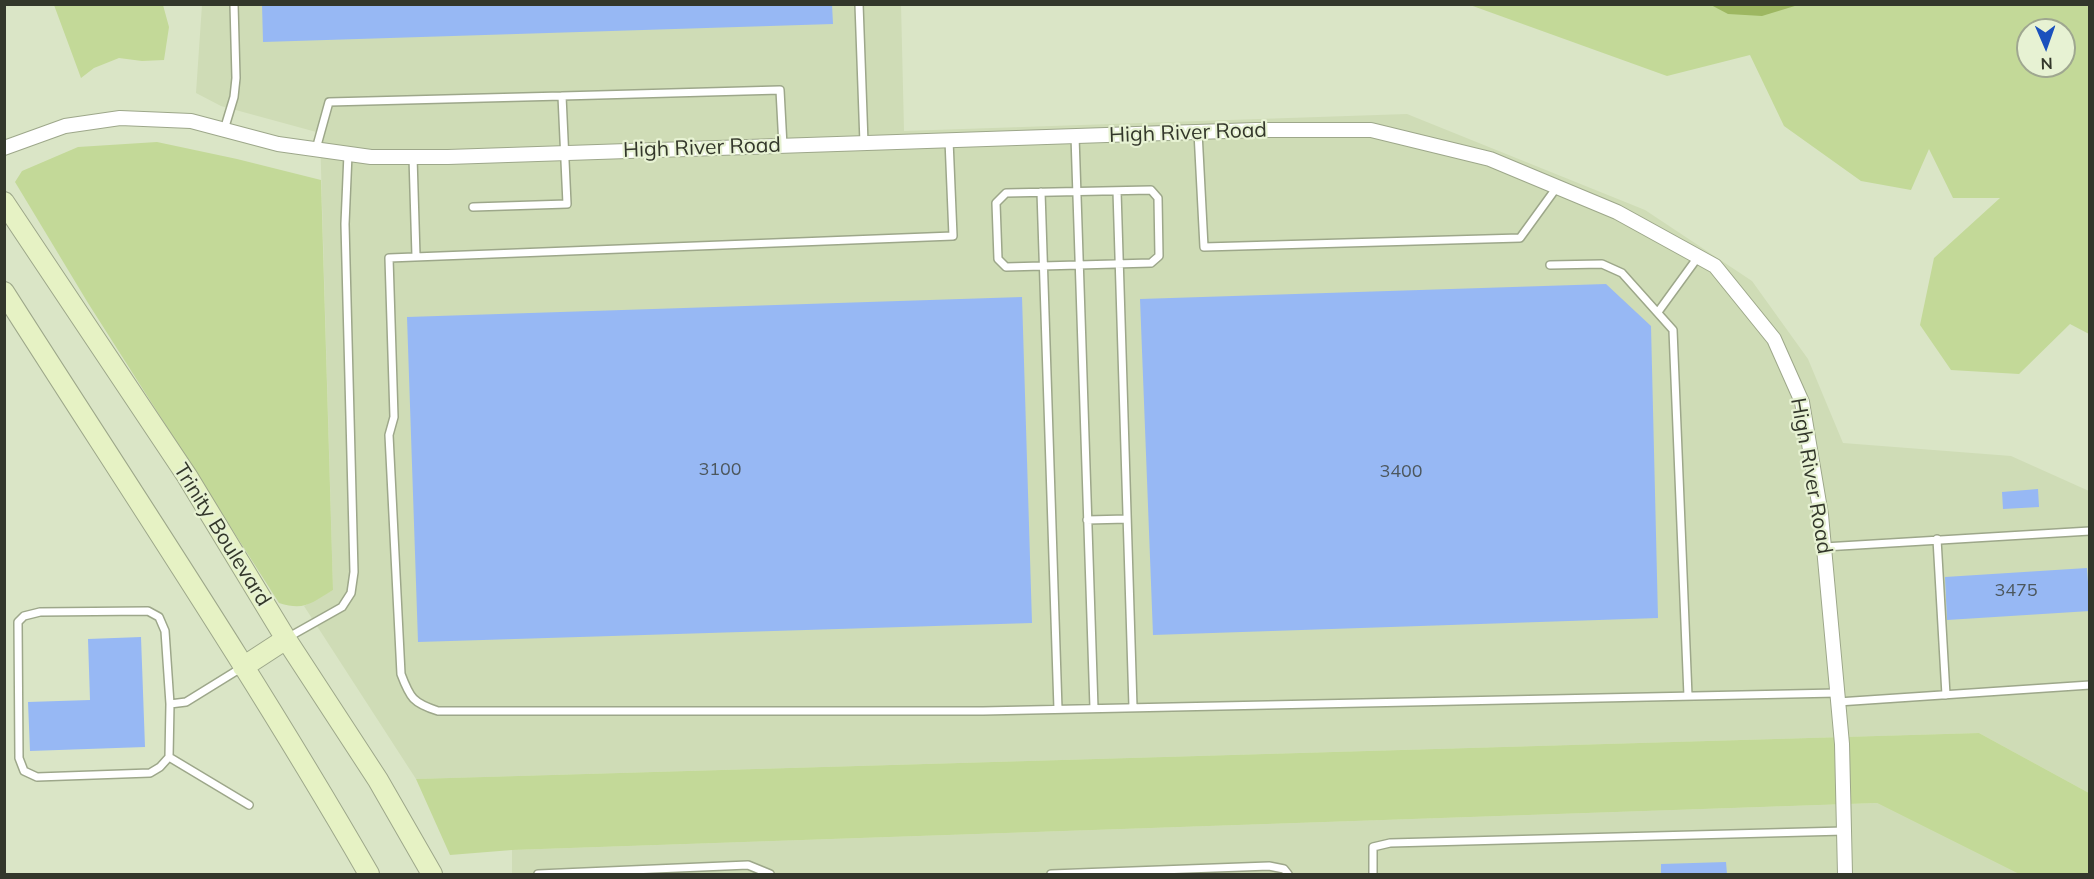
<!DOCTYPE html>
<html>
<head>
<meta charset="utf-8">
<style>
	body { margin:0 }
	#map { position:relative; width:2094px; height:879px; overflow:hidden; background:#dae5c6; font-family:Mulish,sans-serif }
	canvas { display:block }
	.frame { position:absolute; inset:0; border:6px solid #33372b; pointer-events:none }
	.north { position:absolute; left:2016px; top:18px; width:60px; height:60px; box-sizing:border-box; background:#e7f2d3; border:2px solid #9fa790; border-radius:50%; rotate:178deg; font-size:16px; font-weight:700; line-height:24px; text-align:center; color:#33372b }
	.north::after { content:''; display:block; margin:auto; width:21px; height:27px; background:#1b51bd; clip-path:polygon(50% 0,100% 100%,50% 72%,0 100%) }
</style>
</head>
<body>
<div id="map">
<canvas width="2094" height="879"></canvas>
<div class="frame"></div>
<div class="north">N</div>
</div>
<script>
const ctx = document.querySelector('canvas').getContext('2d');
ctx.lineJoin = 'round';
function paint(path, color) {
  ctx.fillStyle = color;
  ctx.fill(path, 'evenodd');
}
function stroke(path, color, width, dash) {
  ctx.strokeStyle = color;
  ctx.lineWidth = width;
  ctx.lineCap = dash ? 'butt' : 'round';
  ctx.setLineDash(dash || []);
  ctx.stroke(path);
}
function label(font, color, halo, rows, align = 'center') {
  ctx.font = font + ' Mulish,sans-serif';
  ctx.lineWidth = 4.5;
  ctx.setLineDash([]);
  ctx.textBaseline = 'middle';
  ctx.strokeStyle = halo;
  ctx.fillStyle = color;
  for (const [text, x, y, turn = 0] of rows) {
    ctx.save();
    ctx.translate(x, y);
    ctx.rotate((+turn || 0) * Math.PI / 180);
    ctx.textAlign = isNaN(turn) ? turn : align;
    if (halo) ctx.strokeText(text, 0, 0);
    ctx.fillText(text, 0, 0);
    ctx.restore();
  }
}
const built = new Path2D(`
	M901,4L904,131L1407,114L1645,210L1752,281L1808,359L1843,443L2011,456L2089,491V793L1979,733L416,779L304,606L333,590L320,133L221,106L196,93L202,5Z
	M1877,803L2019,874H512V850Z`);
const green = new Path2D(`
	M54,5H163L169,27L164,60L142,61L119,58L94,68L81,78Z
	M1470,5H2089V334L2070,324L2019,374L1951,370L1920,325L1934,258L2000,198H1953L1929,149L1911,190L1861,181L1784,126L1750,55L1667,76ZM2028,30H2064V66H2028Z
	M157,142L237,159L321,180L333,590C311,603 305,611 279,603L88,303L15,182L22,171L78,147Z
	M1979,733L2089,793V874H2019L1877,803L512,850L450,855L416,779Z`);
const water = new Path2D(`
	M1711,5H1798L1762,16L1728,14Z`);
const building = new Path2D(`
	M262,4H832L833,24L263,42Z
	M1606,284L1651,326L1658,618L1153,635L1140,299Z
	M1022,297L1032,623L418,642L407,317Z
	M2038,489L2039,507L2003,509L2002,492Z
	M2087,568L2090,611L1947,620L1945,577Z
	M141,637L145,747L30,751L28,702L90,700L88,639Z
	M1726,862L1727,874H1661V864Z`);
const service = new Path2D(`
	M859,4L864,143
	M224,130L234,97L236,78L234,4
	M1198,132L1204,247L1520,238L1557,187
	M1075,136L1094,708
	M949,140L953,236L389,258L394,417L389,435L401,674C410,698 413,703 438,711H983L1837,693
	M316,149L329,102L562,96
	M413,157L416,256
	M1151,190L1158,198L1159,256L1151,263L1006,267L998,259L996,203L1006,193Z
	M1117,191L1133,707
	M1041,192L1058,709
	M473,207L567,204L562,96L780,90L783,146
	M1550,265L1602,264L1622,273L1673,330L1688,696
	M1658,312L1698,257
	M1087,520L1127,519
	M1937,539L1946,695
	M1824,547L2090,531
	M287,638L342,607L351,593L354,572L345,224L348,154
	M1838,702L2090,685
	M170,704L165,631L159,617L148,611L40,612L24,616L18,622L19,758L24,771L37,777L150,773L160,767L169,757L170,704L186,702L241,668
	M169,757L249,805
	M538,874L748,865L770,874
	M1051,874L1269,866L1284,869L1288,874
	M1373,874V847L1390,843L1844,831`);
const minor = new Path2D(`
	M4,148L65,126L120,118L191,121L278,144L371,157H448L1256,130H1371L1490,159L1617,212L1715,266L1774,339L1802,402L1821,515L1842,744L1845,874`);
const secondary = new Path2D(`
	M4,202L187,476L286,639L378,780L432,874
	M4,292C127,485 255,676 369,874
	M243,667L286,639`);
const numberNames = [
	["3100",720,470],
	["3400",1401,472],
	["3475",2016,591]
];
const streetNames = [
	["High River Road",1188,133,-2],
	["High River Road",702,148,-2],
	["High River Road",1811,476,80],
	["Trinity Boulevard",222,535,58]
];
paint(built, '#cfdcb6');
paint(green, '#c3d998');
paint(water, '#9db761');
paint(building, '#97b8f4');
stroke(service, '#9da78a', 10);
stroke(minor, '#9da78a', 16);
stroke(secondary, '#9da78a', 22);
stroke(service, '#fff', 7);
stroke(minor, '#fff', 14);
stroke(secondary, '#e6f2c4', 20);
label('18px', '#4c575d', null, numberNames);
label('21px', '#33372b', '#e7f2d3', streetNames);
</script>
</body>
</html>
